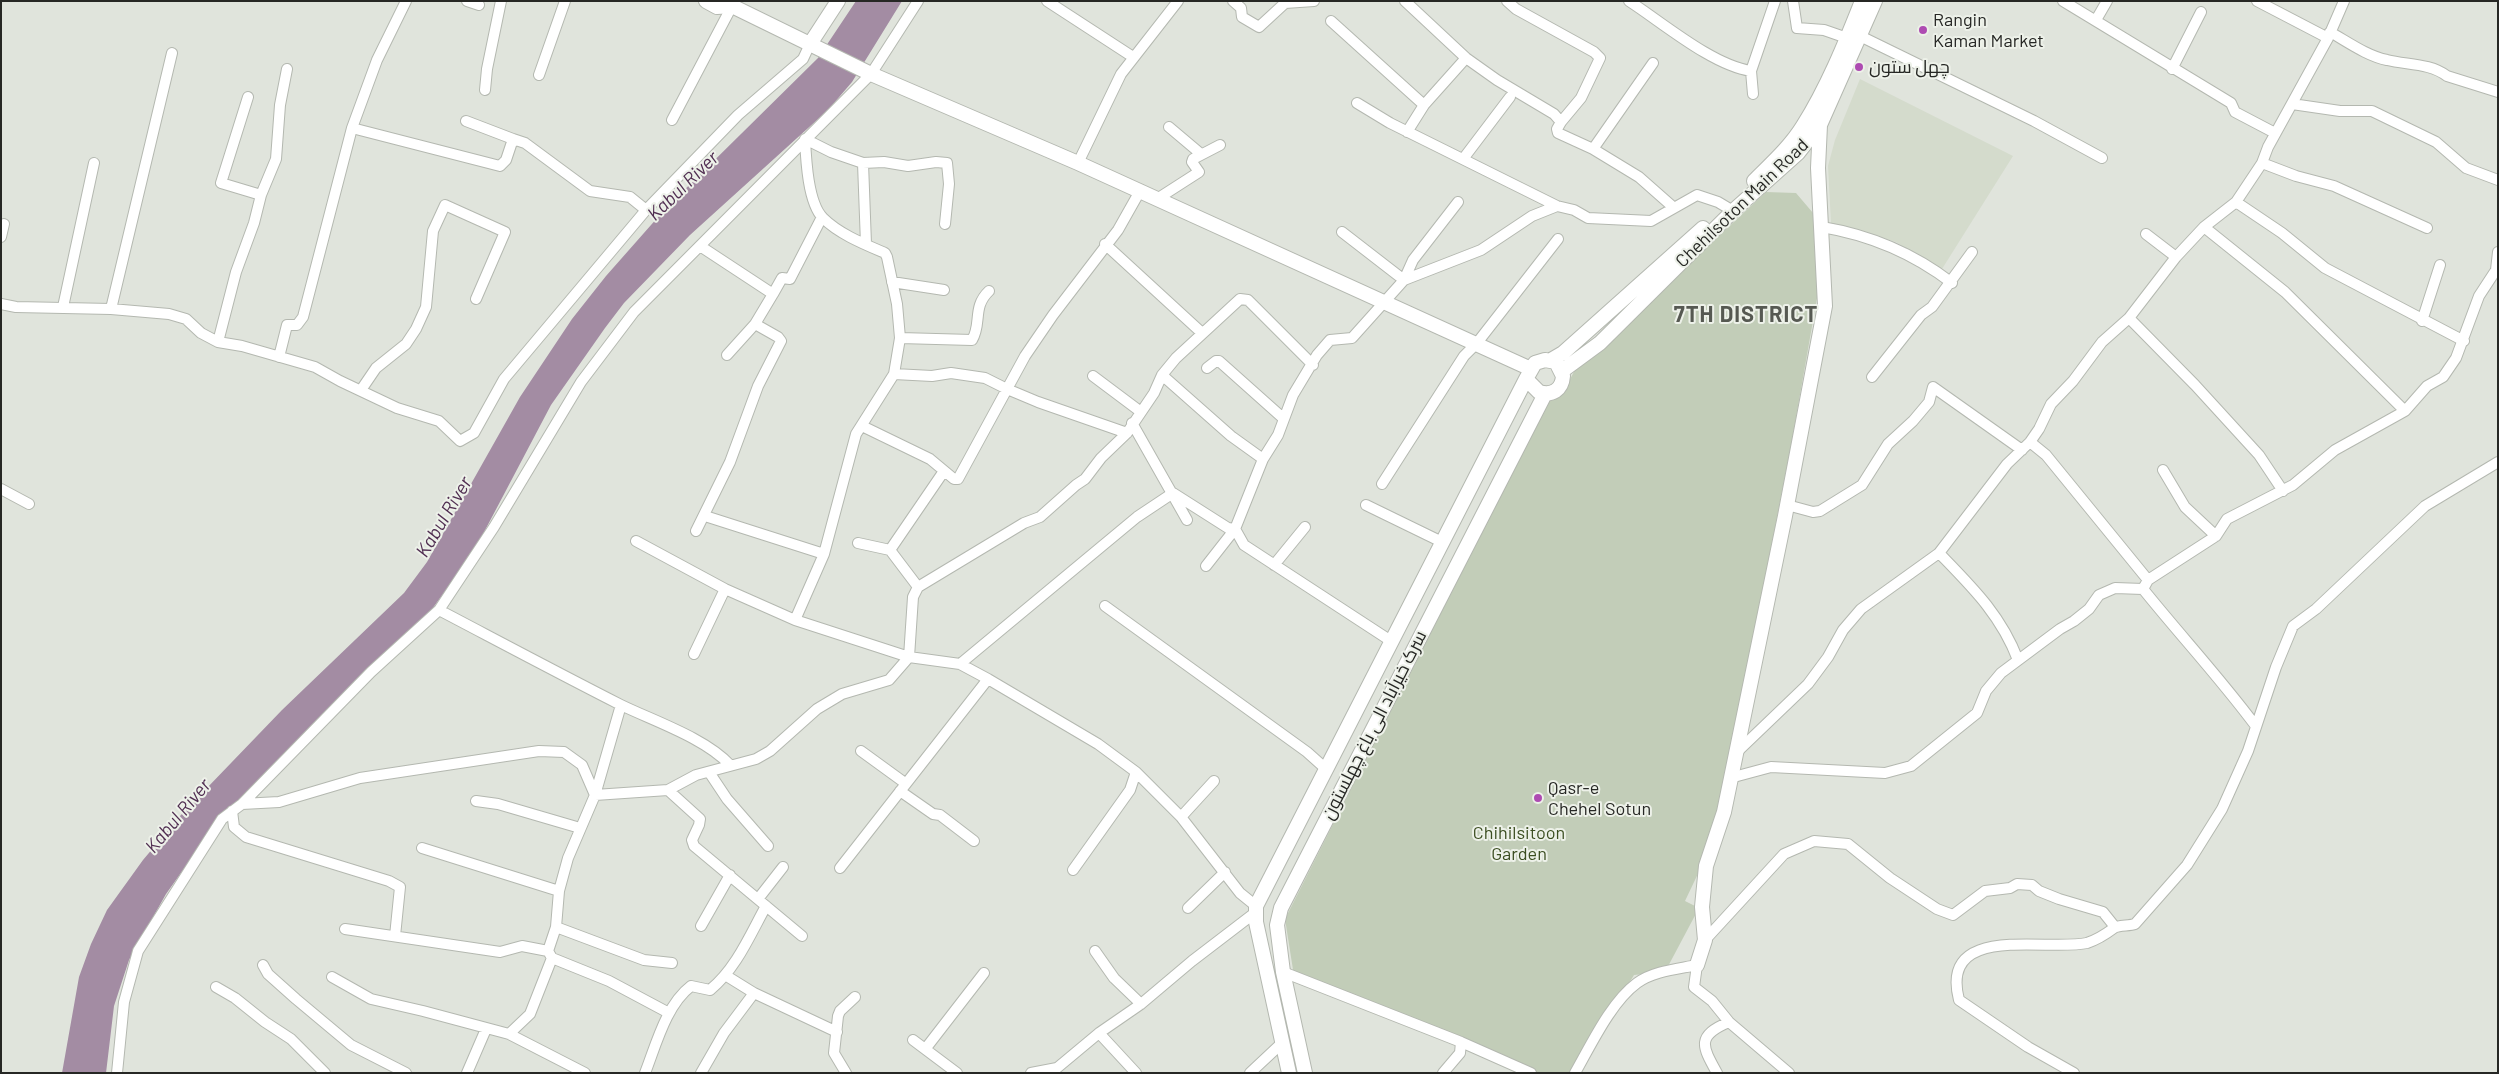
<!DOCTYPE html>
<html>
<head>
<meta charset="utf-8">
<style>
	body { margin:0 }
	#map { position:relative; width:2499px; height:1074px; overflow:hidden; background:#e0e4dc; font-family:Barlow,sans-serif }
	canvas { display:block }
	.frame { position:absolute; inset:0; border:2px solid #262724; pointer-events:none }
</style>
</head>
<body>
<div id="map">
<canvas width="2499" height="1074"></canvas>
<div class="frame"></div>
</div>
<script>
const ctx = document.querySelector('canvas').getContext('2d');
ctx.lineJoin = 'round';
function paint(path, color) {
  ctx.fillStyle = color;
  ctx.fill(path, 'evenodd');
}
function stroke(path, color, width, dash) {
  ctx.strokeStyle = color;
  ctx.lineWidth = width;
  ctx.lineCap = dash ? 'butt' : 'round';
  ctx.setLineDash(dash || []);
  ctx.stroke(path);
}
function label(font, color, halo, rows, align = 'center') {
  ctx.font = font + ' Barlow,Cairo,sans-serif';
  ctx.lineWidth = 4;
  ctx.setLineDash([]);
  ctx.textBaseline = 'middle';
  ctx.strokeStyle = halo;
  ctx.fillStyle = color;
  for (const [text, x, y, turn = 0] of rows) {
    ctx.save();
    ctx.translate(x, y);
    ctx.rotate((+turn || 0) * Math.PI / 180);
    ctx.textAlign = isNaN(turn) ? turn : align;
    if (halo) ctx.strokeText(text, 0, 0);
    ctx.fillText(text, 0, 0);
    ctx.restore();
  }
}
const built = new Path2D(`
	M1860,79L2013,156L1942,269L1896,242L1831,223L1828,166L1835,140Z`);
const green = new Path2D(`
	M1766,192L1796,193L1819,220L1820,281L1792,440L1714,840L1685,901L1699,908L1665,972L1634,975L1574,1073H1533L1294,976L1285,919L1548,400L1569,381L1575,370Z`);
const water = new Path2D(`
	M856,1H902L852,82L828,110L690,235L624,303L605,328L551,405L473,553L427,616L217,822L166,894L129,960L114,1006L106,1073H62L79,977L91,944L107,910L143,860L180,816L282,710L404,593L427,562L520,397L572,319L606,276L666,208L818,58Z`);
const street = new Path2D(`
	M467,1L479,5
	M1047,1L1133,57
	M1233,1L1241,8L1242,17L1259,27L1285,3L1314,1
	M1405,1L1466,58L1497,80L1554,114L1561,122L1557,129L1558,133L1593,149L1639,177L1673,207
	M1507,1L1516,9L1594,52L1600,58L1581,98L1561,122
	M1629,1C1663,23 1712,65 1751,71
	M1793,1L1797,28L1824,30L1847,38
	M2063,1L2231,103L2235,112L2275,133
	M2257,1L2328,38
	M2096,20L2107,1
	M1331,21L1424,105
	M2330,32C2348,42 2367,56 2387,60C2407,65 2430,63 2447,76L2498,92
	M1860,36L2034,121L2102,158
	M2172,69L2201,12
	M539,75L565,1
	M485,90L487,69L501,1
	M1753,94L1751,71L1775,1
	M248,97L221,183L261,195
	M1357,103L1390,123L1557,206L1574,210L1588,218L1651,221L1697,195L1718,202L1733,211
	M2292,104L2340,111H2372L2436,142L2466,168L2498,180
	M672,120L732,6
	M466,121L513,139
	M1169,127L1201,154
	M352,128L500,166L506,160L513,139L525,143L590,191L630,197L646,210
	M1407,132L1424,105L1466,58
	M805,139L831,152L863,163L884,162L908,166L936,162L947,163L949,184L945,224
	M1593,149L1653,63
	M1463,159L1510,97
	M863,163L866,244
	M1078,163L1121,74L1178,1
	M2262,163L2296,176L2334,186L2427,228
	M1157,199L1199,172L1192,162L1193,159L1220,145
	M2236,202L2282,233L2325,268L2464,341
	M1822,227C1870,235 1913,253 1952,283
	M2204,227L2285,292L2405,411
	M1342,232L1404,280L1413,260L1458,202
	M2146,234L2176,257
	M1,237L4,224
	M1105,244L1202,333
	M700,246L773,294L755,324L727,355
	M892,282L944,290
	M773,294L782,278L790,279L822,217
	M1,304L16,307L111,309L169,314L186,319L201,333L218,342L242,346L315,367L340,381L397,408L439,421L460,441L474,433L504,379L646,210L738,115L803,59L810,44
	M63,307L94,163
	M111,309L172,53
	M2129,318L2195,385L2259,455L2283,491
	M2422,321L2440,265
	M900,338L972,340C982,324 972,307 989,291
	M218,342L236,272L254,223L261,195L276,159L280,105L287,69
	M279,357L287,325H297L303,317L352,128L377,60L406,1
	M1207,368L1216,361H1219L1284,419
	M894,374L932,376L951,373L985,378L1007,389L1038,402L1127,433
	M1162,375L1231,436L1263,459
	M1093,376L1141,412
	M1872,377L1921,315L1932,307L1972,252
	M361,390L376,368L406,344L416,329L426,307L433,231L445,205L505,232L476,299
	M1132,423L1187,520
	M862,426L930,459L954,479H958L1025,356L1053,315L1118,230L1140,191
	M2030,442L2046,455L2148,580
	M2163,470L2185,507L2216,536
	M1382,484L1464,356L1477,343L1558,239
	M1,489L29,504
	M1366,505L1442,542
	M1787,505L1813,512L1820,511L1862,485L1888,444L1913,421L1929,402L1933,387L2022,450
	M705,516L824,554
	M1235,529L1244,545L1391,641
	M696,531L730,462L758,386L781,341L778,337L755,324
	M636,541L725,589L795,620L909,657L960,664L988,679L1098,744L1136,772L1181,817L1240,893L1256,906
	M858,543L890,550L918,587
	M890,550L944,471
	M1939,553C1972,587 2001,615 2018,660
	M1274,565L1305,527
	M1206,566L1235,529L1263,459L1278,435L1293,395L1317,355L1330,340L1352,338L1404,280L1481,250L1532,216L1557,206
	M2143,589C2180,635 2220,678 2255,725
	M1105,606L1307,752L1326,769
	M439,610C500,642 560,674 621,705C654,721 705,738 730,765
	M795,620L824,554L856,434L894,374L900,338L897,304L887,257L885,253C864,244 839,234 823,218C808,203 806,160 805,139
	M694,654L725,589
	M960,664L1137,517L1173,493L1228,528L1235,529
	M861,751L905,783
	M1736,753L1808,684L1828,657L1843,630L1861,609L1939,553L2007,464L2030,442L2039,429L2051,404L2073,381L2102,342L2129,318L2176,257L2204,227L2236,202L2262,163L2268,147L2328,38L2344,1
	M709,772L727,799L768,846
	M1730,778L1771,767L1885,773L1911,766L1977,713L1986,691L2001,673L2060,629L2074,621L2089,609L2099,595L2115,588L2143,589L2148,580L2216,536L2227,519L2293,485L2335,450L2405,411L2427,386L2443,377L2456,358L2479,296L2496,270L2498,252
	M668,790L700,819L699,825L692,840L694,846L802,936
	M900,791L933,814L940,815L974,841
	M595,795L668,790L696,775L756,759L770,751L817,709L842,694L889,680L909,657L913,597L918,587L1024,523L1040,517L1076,485L1085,479L1101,458L1127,433L1154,393L1162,375L1176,358L1240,299L1248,300L1313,365
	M476,801L498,804L580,828
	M242,804L279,802L360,778L539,751L564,752L582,765L595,795
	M232,811L234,827L246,837L389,881L400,887L395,936
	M1181,817L1214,781
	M422,848L559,891
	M840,868L988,679
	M1073,870L1130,790L1136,772
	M758,899L783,867
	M1188,908L1225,872
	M701,926L730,875
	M556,927L644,960L672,963
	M345,929L500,952L522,946L548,951L552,958L530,1014L509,1034
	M1705,940L1784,854L1814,841L1848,844L1890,878L1937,909L1953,915L1985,891L2010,888L2017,884L2032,885L2039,891L2059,899L2103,912L2115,927
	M548,951L556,927L559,891L568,858L595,795L621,705
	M1095,951L1114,978L1141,1004
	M552,958L609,981L669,1013
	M263,965L268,974L296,999L351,1045L406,1073
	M1283,972L1461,1042L1531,1073
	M725,975L754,993L837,1032
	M332,977L371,999L423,1011L509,1034L585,1073
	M216,987L235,998L265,1022L291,1039L325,1073
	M1099,1033L1136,1073
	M913,1040L957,1073
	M926,1048L984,973
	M117,1073L124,1002L138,951L222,819L242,804L371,672L439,610L494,527L581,382L634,312L871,74L918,1
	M467,1073L486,1029
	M645,1073C656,1045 666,1005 691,986L710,990C736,969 750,935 766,906
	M701,1073L724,1033L754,993
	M846,1073L834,1053L838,1016L840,1011L855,997
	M1031,1073L1057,1068L1099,1033L1141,1004L1192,961L1256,912
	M1250,1073L1282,1043
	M1443,1073L1460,1053L1461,1042
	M1575,1073C1591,1045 1611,1002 1637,983C1653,971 1678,969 1697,965L1694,987L1712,1001L1729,1022L1789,1073
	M1717,1073C1702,1046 1696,1036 1729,1022
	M2074,1073L2028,1047L1959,1000C1939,922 2047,952 2087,943C2096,940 2106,934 2114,928C2118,925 2129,926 2135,924L2187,865L2222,809L2248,751L2276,667L2293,626L2316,609L2425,506L2498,462`);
const secondary = new Path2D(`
	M706,1L717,7L732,6
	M728,1L732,6L871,74L1078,163L1531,369
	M810,44L838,1
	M1754,181C1771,164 1790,147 1803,126C1827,88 1845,44 1862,1
	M1545,360L1556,362L1563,376C1562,390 1552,396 1539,392L1526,379L1535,363Z
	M1551,360L1563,353L1703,228
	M1562,371L1600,343L1733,211L1798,153L1820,125L1875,1
	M1697,965L1705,940L1702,907L1706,866L1724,812L1785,516L1825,306L1818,168L1820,125
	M1289,1073L1256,922V906L1526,379
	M1305,1073L1283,972L1277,925L1281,908L1545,394`);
const markers = [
	[1923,30,5,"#ae4bb2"],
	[1859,67,5,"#ae4bb2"],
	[1538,798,5,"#ae4bb2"]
];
const poiNames = [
	["Rangin",1933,20],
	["Kaman Market",1933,41],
	["چهل ستون",1869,67],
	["Qasr-e",1548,788],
	["Chehel Sotun",1548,809]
];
const streetNames = [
	["Chehilsoton Main Road",1742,203,-44],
	["سرک خیرآباد الی باغ چهلستون",1374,725,-63]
];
const parkNames = [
	["Chihilsitoon",1519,833],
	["Garden",1519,854]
];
const waterNames = [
	["Kabul River",683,186,-44],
	["Kabul River",444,517,-59],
	["Kabul River",178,816,-50]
];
const districtNames = [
	["7TH DISTRICT",1746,315]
];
paint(built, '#d4dbcc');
paint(green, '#c2cdb8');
paint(water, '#a38ca3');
stroke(street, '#b4b8b0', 12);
stroke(secondary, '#b4b8b0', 16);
stroke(street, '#fff', 10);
stroke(secondary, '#fff', 14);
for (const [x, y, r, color] of markers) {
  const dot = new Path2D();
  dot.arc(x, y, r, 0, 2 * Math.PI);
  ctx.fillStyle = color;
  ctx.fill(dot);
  stroke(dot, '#edf1e9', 2);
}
label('18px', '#262724', '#edf1e9', poiNames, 'left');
label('18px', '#262724', '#edf1e9', streetNames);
label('18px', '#3b4e21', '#edf1e9', parkNames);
label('italic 19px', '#512f52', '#edf1e9', waterNames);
ctx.letterSpacing = '1px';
label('bold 22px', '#565952', '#edf1e9', districtNames);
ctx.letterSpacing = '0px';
</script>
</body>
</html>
